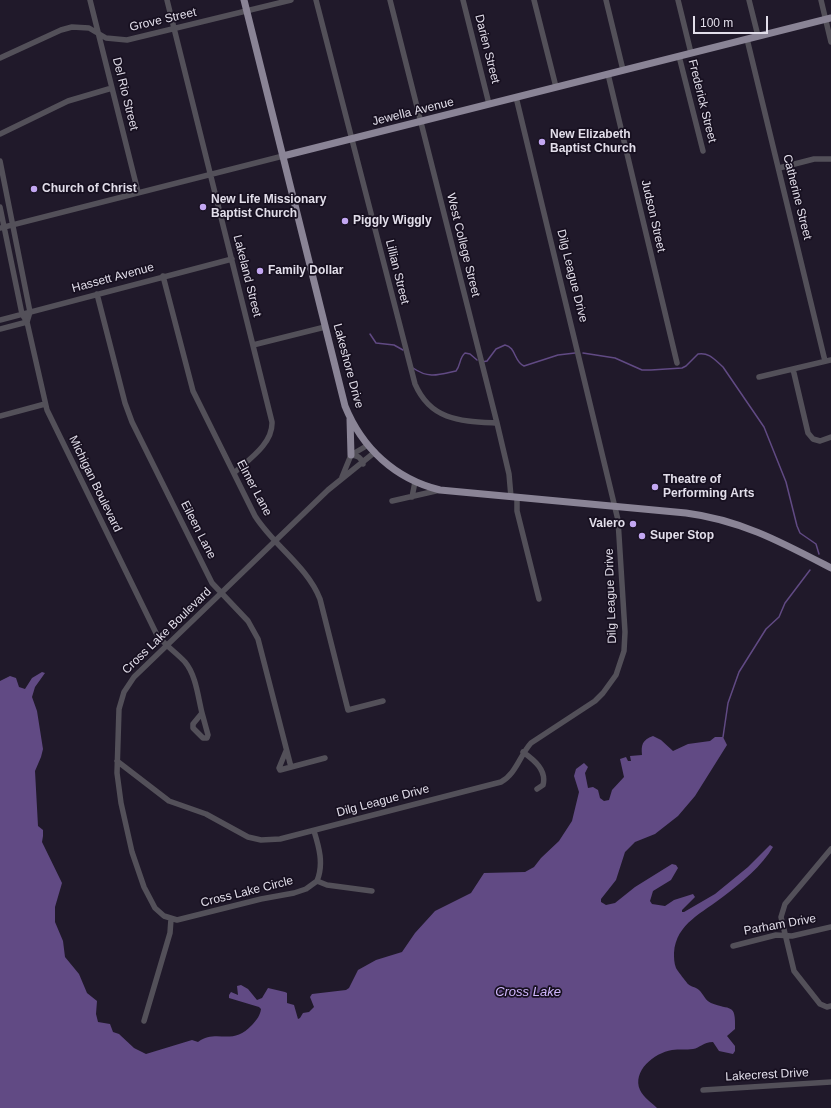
<!DOCTYPE html>
<html>
<head>
<meta charset="utf-8">
<style>
	body { margin:0 }
	#map { position:relative; width:831px; height:1108px; overflow:hidden; background:#20192a; font-family:Helvetica,sans-serif }
	canvas { display:block }
	.scale { position:absolute; left:693px; top:16px; width:75px; height:18px; box-sizing:border-box; border:2px solid #e2deea; border-top:0; padding-left:5px; font-size:12px; line-height:14px; white-space:nowrap; color:#e2deea; -webkit-text-stroke:3px #171020; paint-order:stroke }
</style>
</head>
<body>
<div id="map">
<canvas width="831" height="1108"></canvas>
<div class="scale">100 m</div>
</div>
<script>
const ctx = document.querySelector('canvas').getContext('2d');
ctx.lineJoin = 'round';
function paint(path, color) {
  ctx.fillStyle = color;
  ctx.fill(path, 'evenodd');
}
function stroke(path, color, width, dash) {
  ctx.strokeStyle = color;
  ctx.lineWidth = width;
  ctx.lineCap = dash ? 'butt' : 'round';
  ctx.setLineDash(dash || []);
  ctx.stroke(path);
}
function label(font, color, halo, rows, align = 'center') {
  ctx.font = font + ' Helvetica,sans-serif';
  ctx.lineWidth = 3.5;
  ctx.setLineDash([]);
  ctx.textBaseline = 'middle';
  ctx.strokeStyle = halo;
  ctx.fillStyle = color;
  for (const [text, x, y, turn = 0] of rows) {
    ctx.save();
    ctx.translate(x, y);
    ctx.rotate((+turn || 0) * Math.PI / 180);
    ctx.textAlign = isNaN(turn) ? turn : align;
    if (halo) ctx.strokeText(text, 0, 0);
    ctx.fillText(text, 0, 0);
    ctx.restore();
  }
}
const water = new Path2D(`
	M42,672L45,673L35,687L32,697L37,711L43,749L41,757L35,771L38,826L43,830V836L42,842L62,883L55,907V922L63,941L65,957L79,974L87,993L97,1001L96,1014L98,1022L110,1024L113,1032L119,1034L134,1048L146,1054L192,1040L198,1042C217,1028 232,1047 252,1025C257,1019 260,1016 261,1009L259,1007L229,998V995L231,992L238,995L237,986L241,985L248,989L257,1000L262,998L268,988L285,992L287,993V1003L294,1005L298,1019L300,1018L303,1013L309,1012L314,1007L310,997L312,994L346,990L349,988L358,970L376,960L402,952L415,933L435,911L471,893L484,873L525,872L534,867L541,858L559,841L572,821L579,792L574,776L576,769L584,763L588,767L585,773L588,788L593,787L598,790L600,798L604,801L609,800L612,790L624,777L620,759L626,757L628,761H631L630,756L642,755C641,745 642,740 653,736L661,740L673,751L688,744L710,741L715,737H723L727,745L695,796L678,816L655,834L635,842L625,852L616,880L601,899V902L606,905L615,903L635,887L672,864L676,865L678,868L671,880L653,891L650,901L652,904L665,906L674,900L693,894L695,897L682,910V912H684L715,894L748,867L770,845L773,847C762,866 741,883 724,896C703,913 676,923 674,953C674,958 674,963 676,968C677,970 687,983 688,984C691,987 696,987 699,990C704,995 705,1000 711,1003C730,1011 736,1002 735,1029L727,1036L735,1046V1051L733,1054L719,1051L713,1042C703,1042 700,1048 693,1049C686,1050 679,1049 672,1050C654,1053 632,1071 640,1090C643,1097 652,1103 657,1108H0V681L10,676L16,678L19,687L25,689L32,678Z`);
const stream = new Path2D(`
	M370,334L376,343L394,345L403,350
	M583,353L615,358L642,370H651L682,368L686,366L698,354C709,352 715,360 723,367L764,427L786,482L797,526L800,533L816,544L819,554
	M482,362L487,361L496,349L505,345C516,347 514,362 524,366L558,355L575,353
	M413,368C429,379 438,375 456,371C461,365 459,358 465,353L470,354L477,360
	M723,737L728,703L739,672L766,629L779,617L785,603L810,570`);
const minor = new Path2D(`
	M90,0L138,192
	M167,0L272,422C273,444 248,460 234,473
	M316,0L415,384C431,421 461,421 497,423
	M390,0L497,423L509,474L511,497
	M463,0L489,104
	M534,0L556,87
	M606,0L623,70
	M678,0L691,53
	M749,0L758,36
	M821,0L831,42
	M747,39L825,361
	M679,56L703,151
	M0,58L61,30L72,27L89,28L106,38L127,40L291,0
	M608,74L677,363
	M0,134L68,101L112,88
	M0,161L30,312L27,322
	M779,168L814,159H831
	M0,207L22,314L27,322L47,410L156,633C164,645 176,652 185,662C196,675 198,697 202,713
	M0,228L283,156
	M163,276L193,391L255,516C274,546 307,566 320,599L348,710L383,701
	M97,294L125,403L132,422L212,583L248,621L258,639L291,767
	M0,320L232,259
	M0,329L27,322
	M253,345L325,327
	M793,369L808,433L813,439L820,441L831,437
	M759,377L831,360
	M0,416L45,404
	M351,455C358,456 361,457 363,464
	M342,477L351,455L368,445
	M412,497L415,482
	M517,497V511L539,599
	M392,501L440,490
	M202,713L208,735L207,738H203L193,728V724Z
	M286,751L279,768L280,770L325,758
	M523,752C534,760 547,770 543,785L537,789
	M117,761L169,801L206,814L248,837L261,840L280,839L501,782C516,774 520,755 531,743L595,701L603,693L616,675L624,651L625,632L618,520L516,97
	M314,831C319,847 324,864 317,881
	M831,849L785,904L781,917L794,971L820,1004L827,1007L831,1006
	M317,881L306,889L294,893L261,899L177,920L164,916L155,908L144,887L132,852L121,803L117,773L119,709L124,692L134,677L328,490L375,452
	M317,881L327,885L372,891
	M733,946L776,935L792,936L831,927
	M144,1021L170,933L171,919
	M703,1090L831,1082`);
const major = new Path2D(`
	M244,0L345,406C362,448 395,479 440,490L686,513C741,520 783,543 831,568
	M283,156L831,18
	M350,419L351,455`);
const markers = [
	[542,142,4,"#c3a7f2"],
	[34,189,4,"#c3a7f2"],
	[203,207,4,"#c3a7f2"],
	[345,221,4,"#c3a7f2"],
	[260,271,4,"#c3a7f2"],
	[655,487,4,"#c3a7f2"],
	[633,524,4,"#c3a7f2"],
	[642,536,4,"#c3a7f2"]
];
const streetNames = [
	["Grove Street",163,20,-13],
	["Darien Street",487,49,76],
	["Del Rio Street",125,94,76],
	["Frederick Street",702,101,76],
	["Jewella Avenue",413,112,-14],
	["Catherine Street",797,197,76],
	["Judson Street",653,216,77],
	["West College Street",463,245,76],
	["Lillian Street",397,272,76],
	["Lakeland Street",247,276,76],
	["Dilg League Drive",572,276,76],
	["Hassett Avenue",113,278,-15],
	["Lakeshore Drive",348,366,75],
	["Michigan Boulevard",95,484,64],
	["Elmer Lane",254,488,62],
	["Eileen Lane",198,530,63],
	["Dilg League Drive",611,596,-92],
	["Cross Lake Boulevard",167,631,-44],
	["Dilg League Drive",383,801,-15],
	["Cross Lake Circle",247,892,-14],
	["Parham Drive",780,925,-10],
	["Lakecrest Drive",767,1075,-3]
];
const poiNames = [
	["New Elizabeth",550,135],
	["Baptist Church",550,149],
	["Church of Christ",42,189],
	["New Life Missionary",211,200],
	["Baptist Church",211,214],
	["Piggly Wiggly",353,221],
	["Family Dollar",268,271],
	["Theatre of",663,480],
	["Performing Arts",663,494],
	["Valero",625,524,"right"],
	["Super Stop",650,536]
];
const waterNames = [
	["Cross Lake",528,992]
];
paint(water, '#614a84');
stroke(stream, '#614a84', 1.5);
stroke(minor, '#535059', 5.5);
stroke(major, '#8a8496', 7);
for (const [x, y, r, color] of markers) {
  const dot = new Path2D();
  dot.arc(x, y, r, 0, 2 * Math.PI);
  ctx.fillStyle = color;
  ctx.fill(dot);
  stroke(dot, '#171020', 1.5);
}
label('12px', '#e2deea', '#171020', streetNames);
label('bold 12px', '#e2deea', '#171020', poiNames, 'left');
label('italic 13px', '#d1b7fd', '#171020', waterNames);
</script>
</body>
</html>
